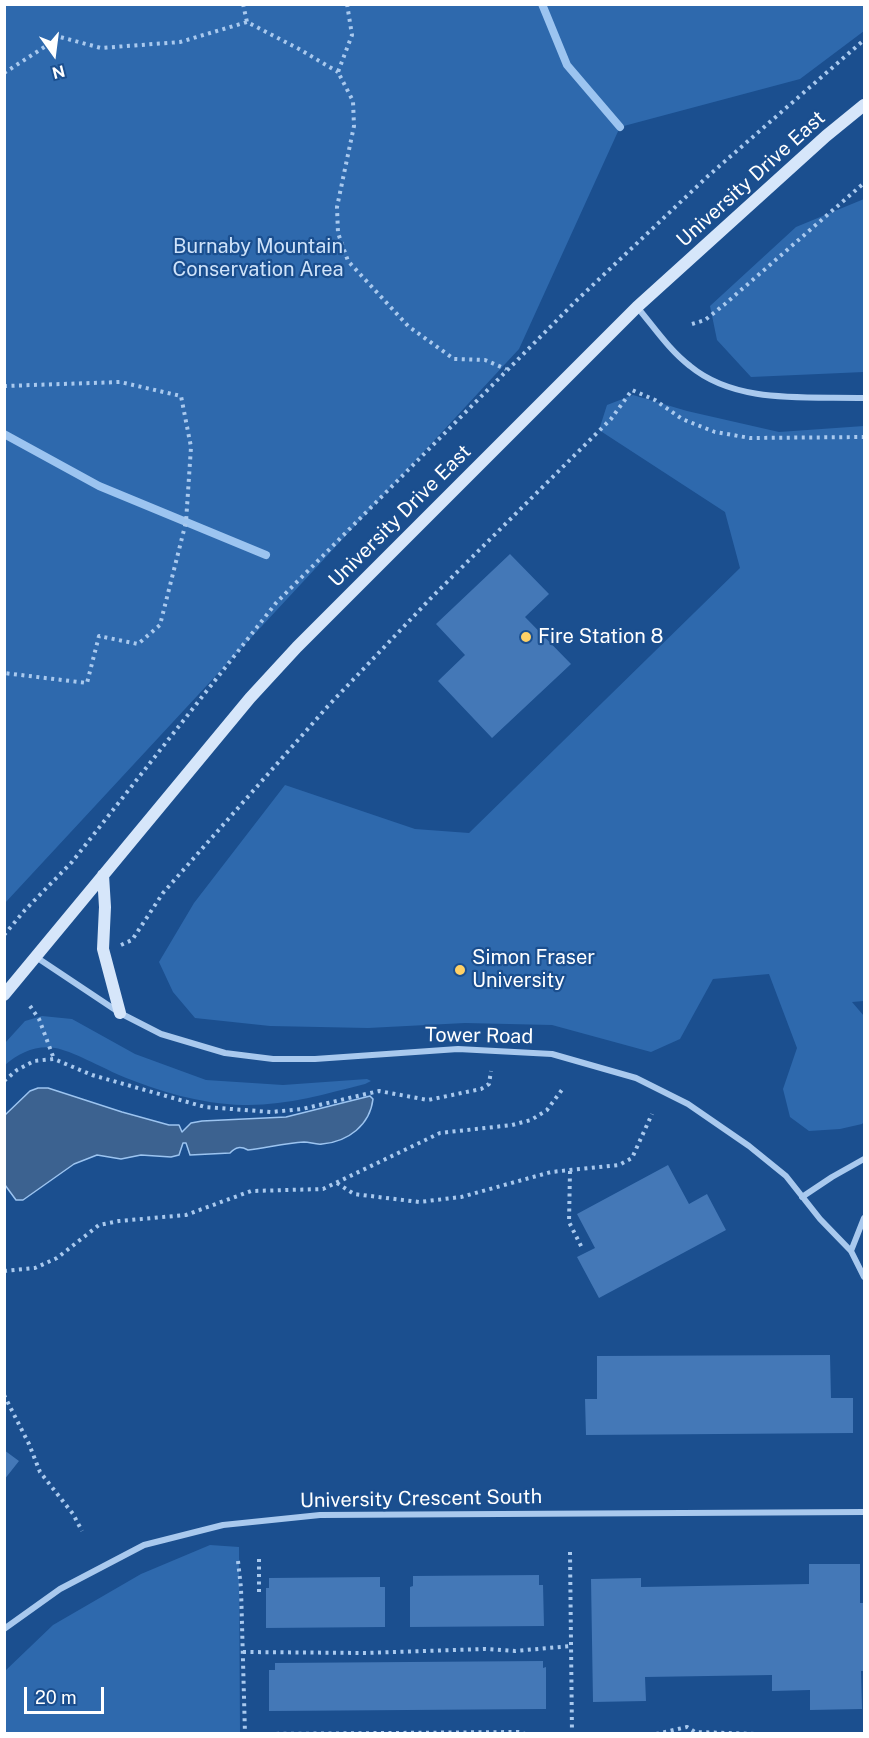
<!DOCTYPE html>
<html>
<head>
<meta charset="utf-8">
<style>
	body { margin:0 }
	#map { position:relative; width:869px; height:1738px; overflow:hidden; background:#1b4f8f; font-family:"Public Sans",sans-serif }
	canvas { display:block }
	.frame { position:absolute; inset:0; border:6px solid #fff; pointer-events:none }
	.north { position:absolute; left:24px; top:24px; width:60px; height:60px; -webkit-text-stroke:4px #1b4f8f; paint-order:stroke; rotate:166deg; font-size:16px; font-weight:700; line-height:24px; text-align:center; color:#fff }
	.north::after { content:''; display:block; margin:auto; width:21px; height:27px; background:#fff; clip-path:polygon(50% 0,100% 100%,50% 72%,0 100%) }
	.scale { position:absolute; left:24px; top:1687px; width:80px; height:27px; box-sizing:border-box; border:3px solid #fff; border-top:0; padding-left:8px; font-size:18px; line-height:21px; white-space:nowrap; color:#fff; -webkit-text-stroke:4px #1b4f8f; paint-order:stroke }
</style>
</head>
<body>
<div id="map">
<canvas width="869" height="1738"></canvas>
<div class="frame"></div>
<div class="north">N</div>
<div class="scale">20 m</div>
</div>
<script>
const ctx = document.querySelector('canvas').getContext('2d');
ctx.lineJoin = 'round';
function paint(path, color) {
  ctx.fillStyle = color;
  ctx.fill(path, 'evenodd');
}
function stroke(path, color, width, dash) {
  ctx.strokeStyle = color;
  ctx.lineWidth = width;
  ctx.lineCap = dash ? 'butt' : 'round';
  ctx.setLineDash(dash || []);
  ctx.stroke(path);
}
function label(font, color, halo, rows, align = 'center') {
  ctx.font = font + ' "Public Sans",sans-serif';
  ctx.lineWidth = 4.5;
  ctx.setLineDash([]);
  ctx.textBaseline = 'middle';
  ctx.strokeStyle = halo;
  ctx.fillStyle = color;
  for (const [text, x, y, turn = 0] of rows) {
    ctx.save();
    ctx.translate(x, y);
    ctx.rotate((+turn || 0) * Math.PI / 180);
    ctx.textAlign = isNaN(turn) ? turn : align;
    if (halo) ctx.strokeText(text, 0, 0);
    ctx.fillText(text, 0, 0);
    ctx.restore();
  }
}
const green = new Path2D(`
	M5,4H864V31L800,79L620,127L519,349L5,903Z
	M864,199V372L751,377L717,340L710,306L796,227Z
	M633,395L687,411L779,432L864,426V1001L852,1002L864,1016V1122L862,1124L840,1129L809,1131L790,1117L783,1089L797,1048L769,974L713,979L680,1039L651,1052L552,1025L465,1023L368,1028L270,1026L195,1018L173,992L159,962L194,903L285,785L415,829L469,833L740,568L725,512L599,430L607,405Z
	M42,1016L72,1019L135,1054L206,1080L283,1085L367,1079L371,1081L365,1084C325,1094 285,1106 243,1105C201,1104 157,1091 119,1075C103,1068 70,1050 55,1048C36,1045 19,1053 5,1065V1043L25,1021Z
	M210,1545L239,1547L240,1733H5V1671L53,1625L141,1574Z`);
const water = new Path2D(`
	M38,1088H48L122,1112L169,1125H179L182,1132L191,1123L202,1121L286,1117L370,1096L373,1099C370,1125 348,1142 322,1144C316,1145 310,1142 304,1142C285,1143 266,1148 248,1150C240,1146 236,1147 230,1153L190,1155L186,1143H183L179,1155L171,1157L141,1155L121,1159L97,1155L74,1164L23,1200H16L5,1185V1115L30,1091Z`);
const stream = new Path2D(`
	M542,4L567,65L620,127
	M4,434L99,486L266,555`);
const building = new Path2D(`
	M510,554L549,594L525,617L571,664L492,738L438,681L465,655L436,624Z
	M668,1165L689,1204L707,1194L726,1230L599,1298L577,1257L595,1248L577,1214Z
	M830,1355L831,1398H853V1433L586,1435L585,1399H597V1356Z
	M4,1450L19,1461L4,1480Z
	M809,1564H860V1603H864V1671H861L862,1709L810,1710V1690L772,1691V1675L645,1677L646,1701L593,1702L591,1579L641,1578V1587L809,1584Z
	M539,1575V1585H543L544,1626L410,1627V1587L413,1586V1576Z
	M380,1577V1587H385V1627L266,1628V1588H269V1578Z
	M543,1661V1668L546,1667V1709L269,1711V1670H275V1663Z`);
const path = new Path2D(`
	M243,4L247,22L299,49L338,72
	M347,4L352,35L338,72L353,101L354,126L337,207L338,233L348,261L408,326L454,359L485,360L506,369
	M4,73L60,37L101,48L180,42L247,22
	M692,324L705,320L725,304L864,183
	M4,386L120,382L181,396L191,447L186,522L160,625L138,644L99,636L87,683L4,673
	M4,935L25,910L72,862L276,603L576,301L708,176L864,40
	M121,945L132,940L163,893L328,706L432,597L611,419L632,390L655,400L682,419L715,432L750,438L864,437
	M30,1006L39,1019L54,1059
	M4,1081L17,1070L34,1061L54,1059L92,1075L205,1107L271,1112L302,1109L379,1091L428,1100L481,1089L489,1084L491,1071
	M570,1171L569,1222L583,1250
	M337,1183L354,1194L419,1202L461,1197L551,1172L619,1165L632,1158L652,1114
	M4,1271L35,1268L57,1258L99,1225L119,1221L186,1215L251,1191L323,1189L440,1133L512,1125L531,1120L547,1110L564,1087
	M4,1395L29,1444L40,1472L73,1514L82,1531
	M570,1552L572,1734
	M259,1559V1592
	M238,1561L241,1588L245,1734
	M243,1652L366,1653L485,1649L515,1651L571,1646
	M261,1734L518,1732L525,1734
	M656,1734L687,1727L695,1732L756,1734`);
const street = new Path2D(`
	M637,307C654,327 669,350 690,366C737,405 808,396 864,398
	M36,957L120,1013L161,1034L225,1053L273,1059H315L458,1049L552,1054L636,1078L688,1104L749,1146L786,1176L820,1219L851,1251L864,1277
	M802,1197L832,1177L864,1159
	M851,1251L864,1218
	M4,1629L60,1589L144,1545L223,1525L320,1515L864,1512`);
const secondary = new Path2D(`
	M103,875L105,907L103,949L120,1013
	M4,995L250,698L297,647L637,307L826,136L864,105`);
const markers = [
	[526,637,6,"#ffd166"],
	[460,970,6,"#ffd166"]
];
const streetNames = [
	["University Drive East",751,179,-42],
	["University Drive East",400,516,-45],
	["Tower Road",479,1036,1],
	["University Crescent South",421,1499,-1]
];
const parkNames = [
	["Burnaby Mountain",258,247],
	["Conservation Area",258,270]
];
const poiNames = [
	["Fire Station 8",538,637],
	["Simon Fraser",472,958],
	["University",472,981]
];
paint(green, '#2e69ad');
paint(water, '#3c6290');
stroke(water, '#9cc4f0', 1.5);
stroke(stream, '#9cc4f0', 8);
paint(building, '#4478b7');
stroke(path, '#a9c9ee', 4, [3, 4.5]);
stroke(street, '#a9c9ee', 6);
stroke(secondary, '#d6e6fa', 12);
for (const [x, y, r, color] of markers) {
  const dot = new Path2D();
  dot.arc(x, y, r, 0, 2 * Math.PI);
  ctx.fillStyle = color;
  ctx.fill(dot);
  stroke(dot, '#1b4f8f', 2);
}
label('20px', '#fff', '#1b4f8f', streetNames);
label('20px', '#cfe3fa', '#1b4f8f', parkNames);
label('20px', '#fff', '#1b4f8f', poiNames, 'left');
</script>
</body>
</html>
